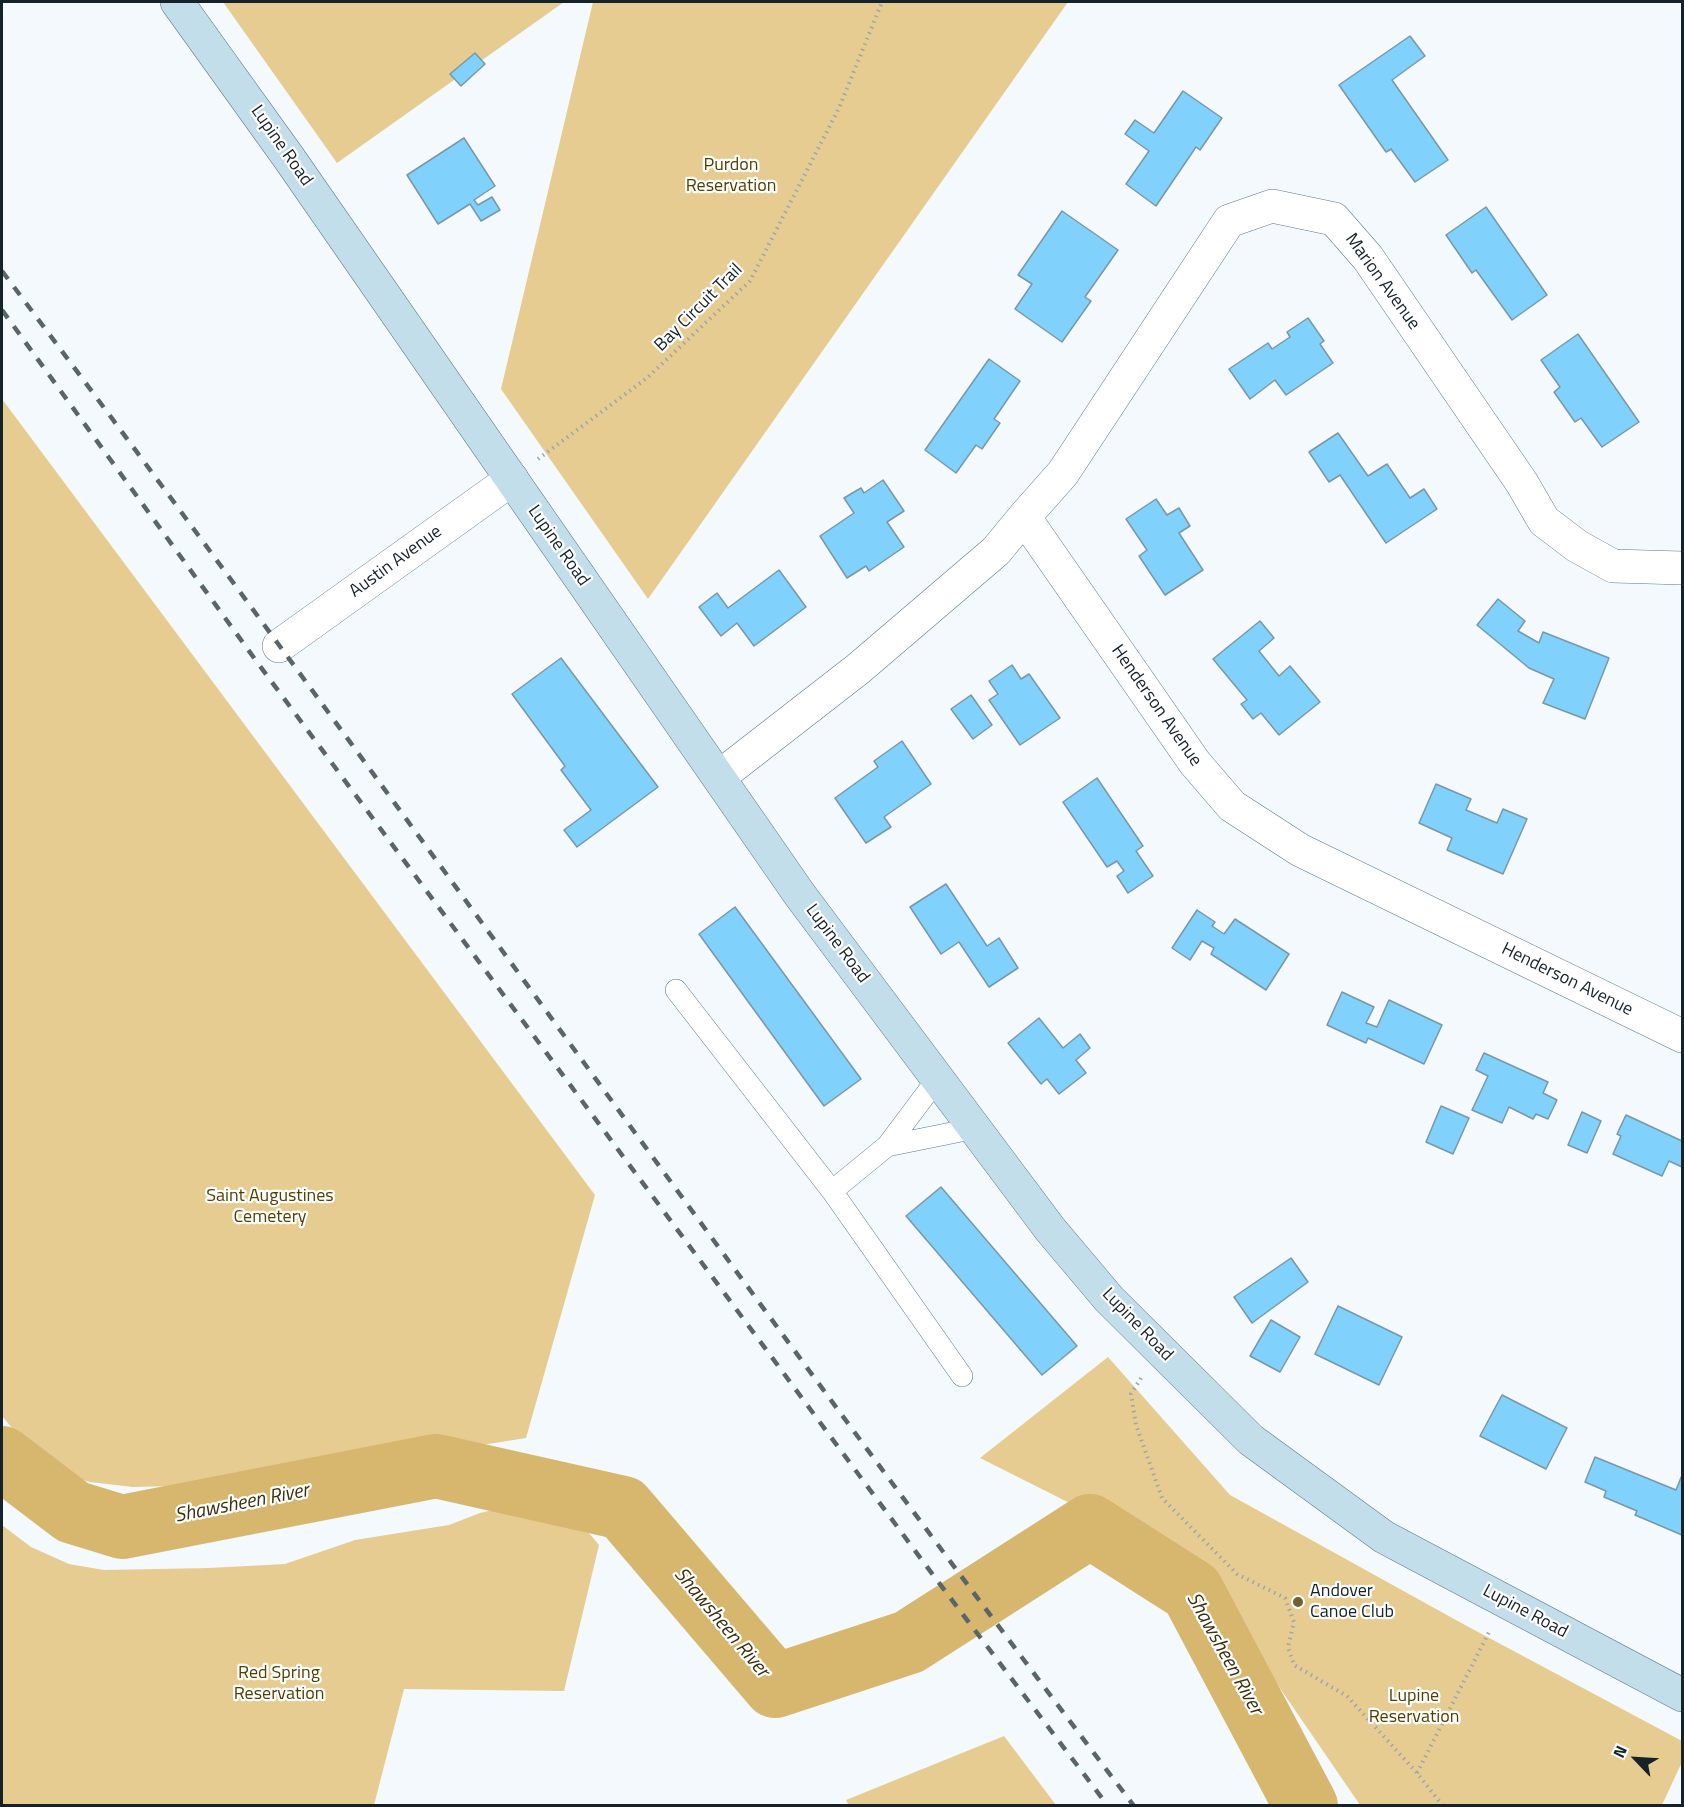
<!DOCTYPE html>
<html>
<head>
<meta charset="utf-8">
<style>
	body { margin:0 }
	#map { position:relative; width:1684px; height:1807px; overflow:hidden; background:#f3f9fd; font-family:"Titillium Web",sans-serif }
	canvas { display:block }
	.frame { position:absolute; inset:0; border:3px solid #152229; pointer-events:none }
	.north { position:absolute; left:1606px; top:1729px; width:60px; height:60px; -webkit-text-stroke:4px #fff; paint-order:stroke; rotate:295deg; font-size:16px; font-weight:700; line-height:24px; text-align:center; color:#152229 }
	.north::after { content:''; display:block; margin:auto; width:21px; height:27px; background:#152229; clip-path:polygon(50% 0,100% 100%,50% 72%,0 100%) }
</style>
</head>
<body>
<div id="map">
<canvas width="1684" height="1807"></canvas>
<div class="frame"></div>
<div class="north">N</div>
</div>
<script>
const ctx = document.querySelector('canvas').getContext('2d');
ctx.lineJoin = 'round';
function paint(path, color) {
  ctx.fillStyle = color;
  ctx.fill(path, 'evenodd');
}
function stroke(path, color, width, dash) {
  ctx.strokeStyle = color;
  ctx.lineWidth = width;
  ctx.lineCap = dash ? 'butt' : 'round';
  ctx.setLineDash(dash || []);
  ctx.stroke(path);
}
function label(font, color, halo, rows, align = 'center') {
  ctx.font = font + ' "Titillium Web",sans-serif';
  ctx.lineWidth = 4.5;
  ctx.setLineDash([]);
  ctx.textBaseline = 'middle';
  ctx.strokeStyle = halo;
  ctx.fillStyle = color;
  for (const [text, x, y, turn = 0] of rows) {
    ctx.save();
    ctx.translate(x, y);
    ctx.rotate((+turn || 0) * Math.PI / 180);
    ctx.textAlign = isNaN(turn) ? turn : align;
    if (halo) ctx.strokeText(text, 0, 0);
    ctx.fillText(text, 0, 0);
    ctx.restore();
  }
}
const green = new Path2D(`
	M223,2H564L337,163Z
	M593,2H1068L648,599L501,389Z
	M2,399L595,1195L526,1438L299,1474L173,1486L133,1487L90,1482L70,1476L50,1465L22,1440L2,1416Z
	M1108,1357L1230,1495L1465,1625L1682,1741V1762L1662,1805H1360L1197,1567L980,1458Z
	M550,1503L567,1507L599,1545L564,1691L404,1689L374,1805H2V1525L31,1547L69,1564L104,1570L209,1568L285,1564L355,1540L449,1525L480,1513L505,1507Z
	M1004,1736L1056,1805L849,1806L846,1800Z`);
const river = new Path2D(`
	M2,1458L73,1512L122,1527L436,1466L623,1508L775,1686L909,1642L1090,1526L1192,1591L1306,1806`);
const building = new Path2D(`
	M1410,36L1425,56L1392,80L1448,160L1415,182L1391,149L1386,152L1339,85Z
	M475,53L485,64L461,86L450,74Z
	M1183,91L1222,118L1200,150L1196,147L1156,206L1126,184L1149,151L1125,134L1135,120L1154,133Z
	M464,138L495,186L474,200L478,205L492,197L500,210L481,221L470,204L438,224L407,175Z
	M1486,207L1547,295L1512,320L1476,270L1472,273L1446,235Z
	M1062,211L1118,250L1085,297L1091,301L1062,342L1015,309L1032,284L1018,275Z
	M1308,318L1324,341L1320,344L1333,363L1286,395L1275,380L1250,399L1229,369L1268,343L1272,349L1290,337L1287,332Z
	M1578,334L1639,422L1602,447L1581,418L1575,422L1554,392L1560,387L1541,360Z
	M989,359L1020,381L994,419L1000,423L982,449L976,445L956,473L925,450Z
	M1338,433L1368,476L1387,464L1410,498L1424,489L1437,509L1386,543L1340,475L1329,482L1309,452Z
	M883,480L904,511L887,522L904,547L869,571L866,566L847,578L820,536L854,513L844,498L861,488L864,493Z
	M1156,499L1167,515L1179,508L1190,526L1179,533L1203,570L1165,595L1139,556L1147,550L1126,519Z
	M779,570L806,607L754,646L737,623L721,636L699,607L717,593L728,608Z
	M1498,599L1525,621L1518,631L1539,643L1543,632L1609,658L1585,719L1543,703L1554,679L1529,668L1477,625Z
	M1260,621L1274,638L1259,651L1279,676L1290,666L1320,702L1279,735L1261,713L1253,719L1241,704L1247,700L1213,659Z
	M561,658L658,787L577,847L564,830L591,810L561,770L565,766L512,694Z
	M1012,665L1021,679L1029,674L1060,718L1020,745L989,700L998,694L989,681Z
	M971,695L992,725L973,739L951,709Z
	M902,741L931,784L884,817L891,827L866,843L835,798L878,767L874,761Z
	M1097,778L1143,846L1136,851L1153,876L1128,893L1117,876L1124,871L1117,861L1107,867L1063,802Z
	M1436,784L1471,799L1466,810L1497,823L1503,809L1527,819L1503,874L1447,850L1452,838L1419,823Z
	M946,884L987,946L999,938L1018,968L989,987L959,942L941,954L910,907Z
	M735,907L861,1079L824,1106L699,934Z
	M1197,910L1215,922L1212,926L1224,934L1235,919L1289,954L1266,990L1211,954L1214,948L1202,941L1190,960L1172,948Z
	M1342,992L1374,1007L1366,1023L1377,1027L1389,1000L1442,1025L1424,1064L1368,1038L1366,1043L1327,1025Z
	M1039,1018L1063,1048L1080,1034L1090,1048L1076,1060L1086,1073L1059,1094L1047,1079L1041,1084L1008,1043Z
	M1484,1053L1548,1082L1543,1093L1557,1100L1548,1119L1536,1114L1533,1119L1509,1107L1502,1123L1472,1110L1488,1076L1476,1070Z
	M1441,1106L1469,1118L1453,1154L1426,1142Z
	M1582,1112L1601,1121L1587,1153L1568,1145Z
	M1626,1115L1682,1141V1167L1669,1161L1662,1176L1613,1154L1621,1136L1617,1134Z
	M941,1187L1077,1346L1042,1375L906,1216Z
	M1291,1258L1308,1282L1252,1323L1234,1297Z
	M1338,1306L1402,1337L1379,1385L1315,1354Z
	M1271,1320L1300,1337L1280,1372L1250,1356Z
	M1502,1395L1567,1428L1546,1469L1480,1436Z
	M1595,1457L1676,1490L1682,1475V1535L1635,1515L1637,1511L1604,1497L1606,1491L1585,1482Z`);
const path = new Path2D(`
	M538,459L647,378L750,281L839,108L882,2
	M1141,1378L1131,1394L1136,1425L1162,1498L1237,1574L1285,1598L1294,1622L1288,1647L1294,1665L1347,1696L1417,1773L1443,1806
	M1417,1773L1489,1632`);
const lane = new Path2D(`
	M676,990L832,1191L962,1376
	M938,1078L887,1146L976,1128
	M832,1191L887,1146`);
const street = new Path2D(`
	M1024,517L1063,473L1229,221L1272,206L1334,219L1368,258L1522,483L1544,521L1577,546L1613,566L1682,568
	M279,646L512,479
	M719,777L858,669L996,551L1024,517L1195,763L1232,806L1300,850L1682,1036`);
const secondary = new Path2D(`
	M177,2L289,158L800,895L1050,1229L1109,1299L1251,1440L1384,1537L1682,1695`);
const rail = new Path2D(`
	M2,271C383,779 749,1299 1134,1806
	M2,310L257,662L933,1575L1108,1806`);
const markers = [
	[1298,1602,6,"#74602f"]
];
const streetNames = [
	["Lupine Road",281,146,55],
	["Marion Avenue",1382,282,54],
	["Bay Circuit Trail",699,308,-45],
	["Lupine Road",558,546,55],
	["Austin Avenue",396,562,-36],
	["Henderson Avenue",1156,706,55],
	["Lupine Road",837,944,53],
	["Henderson Avenue",1567,980,26],
	["Lupine Road",1137,1325,46],
	["Lupine Road",1525,1612,28]
];
const parkNames = [
	["Purdon",731,166],
	["Reservation",731,187],
	["Saint Augustines",270,1197],
	["Cemetery",270,1218],
	["Red Spring",279,1674],
	["Reservation",279,1695],
	["Lupine",1414,1697],
	["Reservation",1414,1718]
];
const poiNames = [
	["Andover",1310,1592],
	["Canoe Club",1310,1613]
];
const waterNames = [
	["Shawsheen River",242,1504,-11],
	["Shawsheen River",721,1623,50],
	["Shawsheen River",1224,1654,61]
];
paint(green, '#e6cc91');
stroke(river, '#d7b76d', 64);
paint(building, '#80d2fc');
stroke(building, '#7897a9', 1.5);
stroke(lane, '#5c7a8b', 22);
stroke(street, '#5c7a8b', 34);
stroke(secondary, '#5c7a8b', 34);
stroke(path, '#9ea6ab', 4, [1.5, 4.5]);
stroke(lane, '#fff', 21);
stroke(street, '#fff', 33);
stroke(secondary, '#c3deeb', 33);
stroke(rail, '#5a656b', 4.5, [10, 10]);
for (const [x, y, r, color] of markers) {
  const dot = new Path2D();
  dot.arc(x, y, r, 0, 2 * Math.PI);
  ctx.fillStyle = color;
  ctx.fill(dot);
  stroke(dot, '#fff', 2);
}
label('18px', '#152229', '#fff', streetNames);
label('18px', '#533e00', '#fff', parkNames);
label('18px', '#152229', '#fff', poiNames, 'left');
label('italic 20px', '#3c2f0e', '#fff', waterNames);
</script>
</body>
</html>
